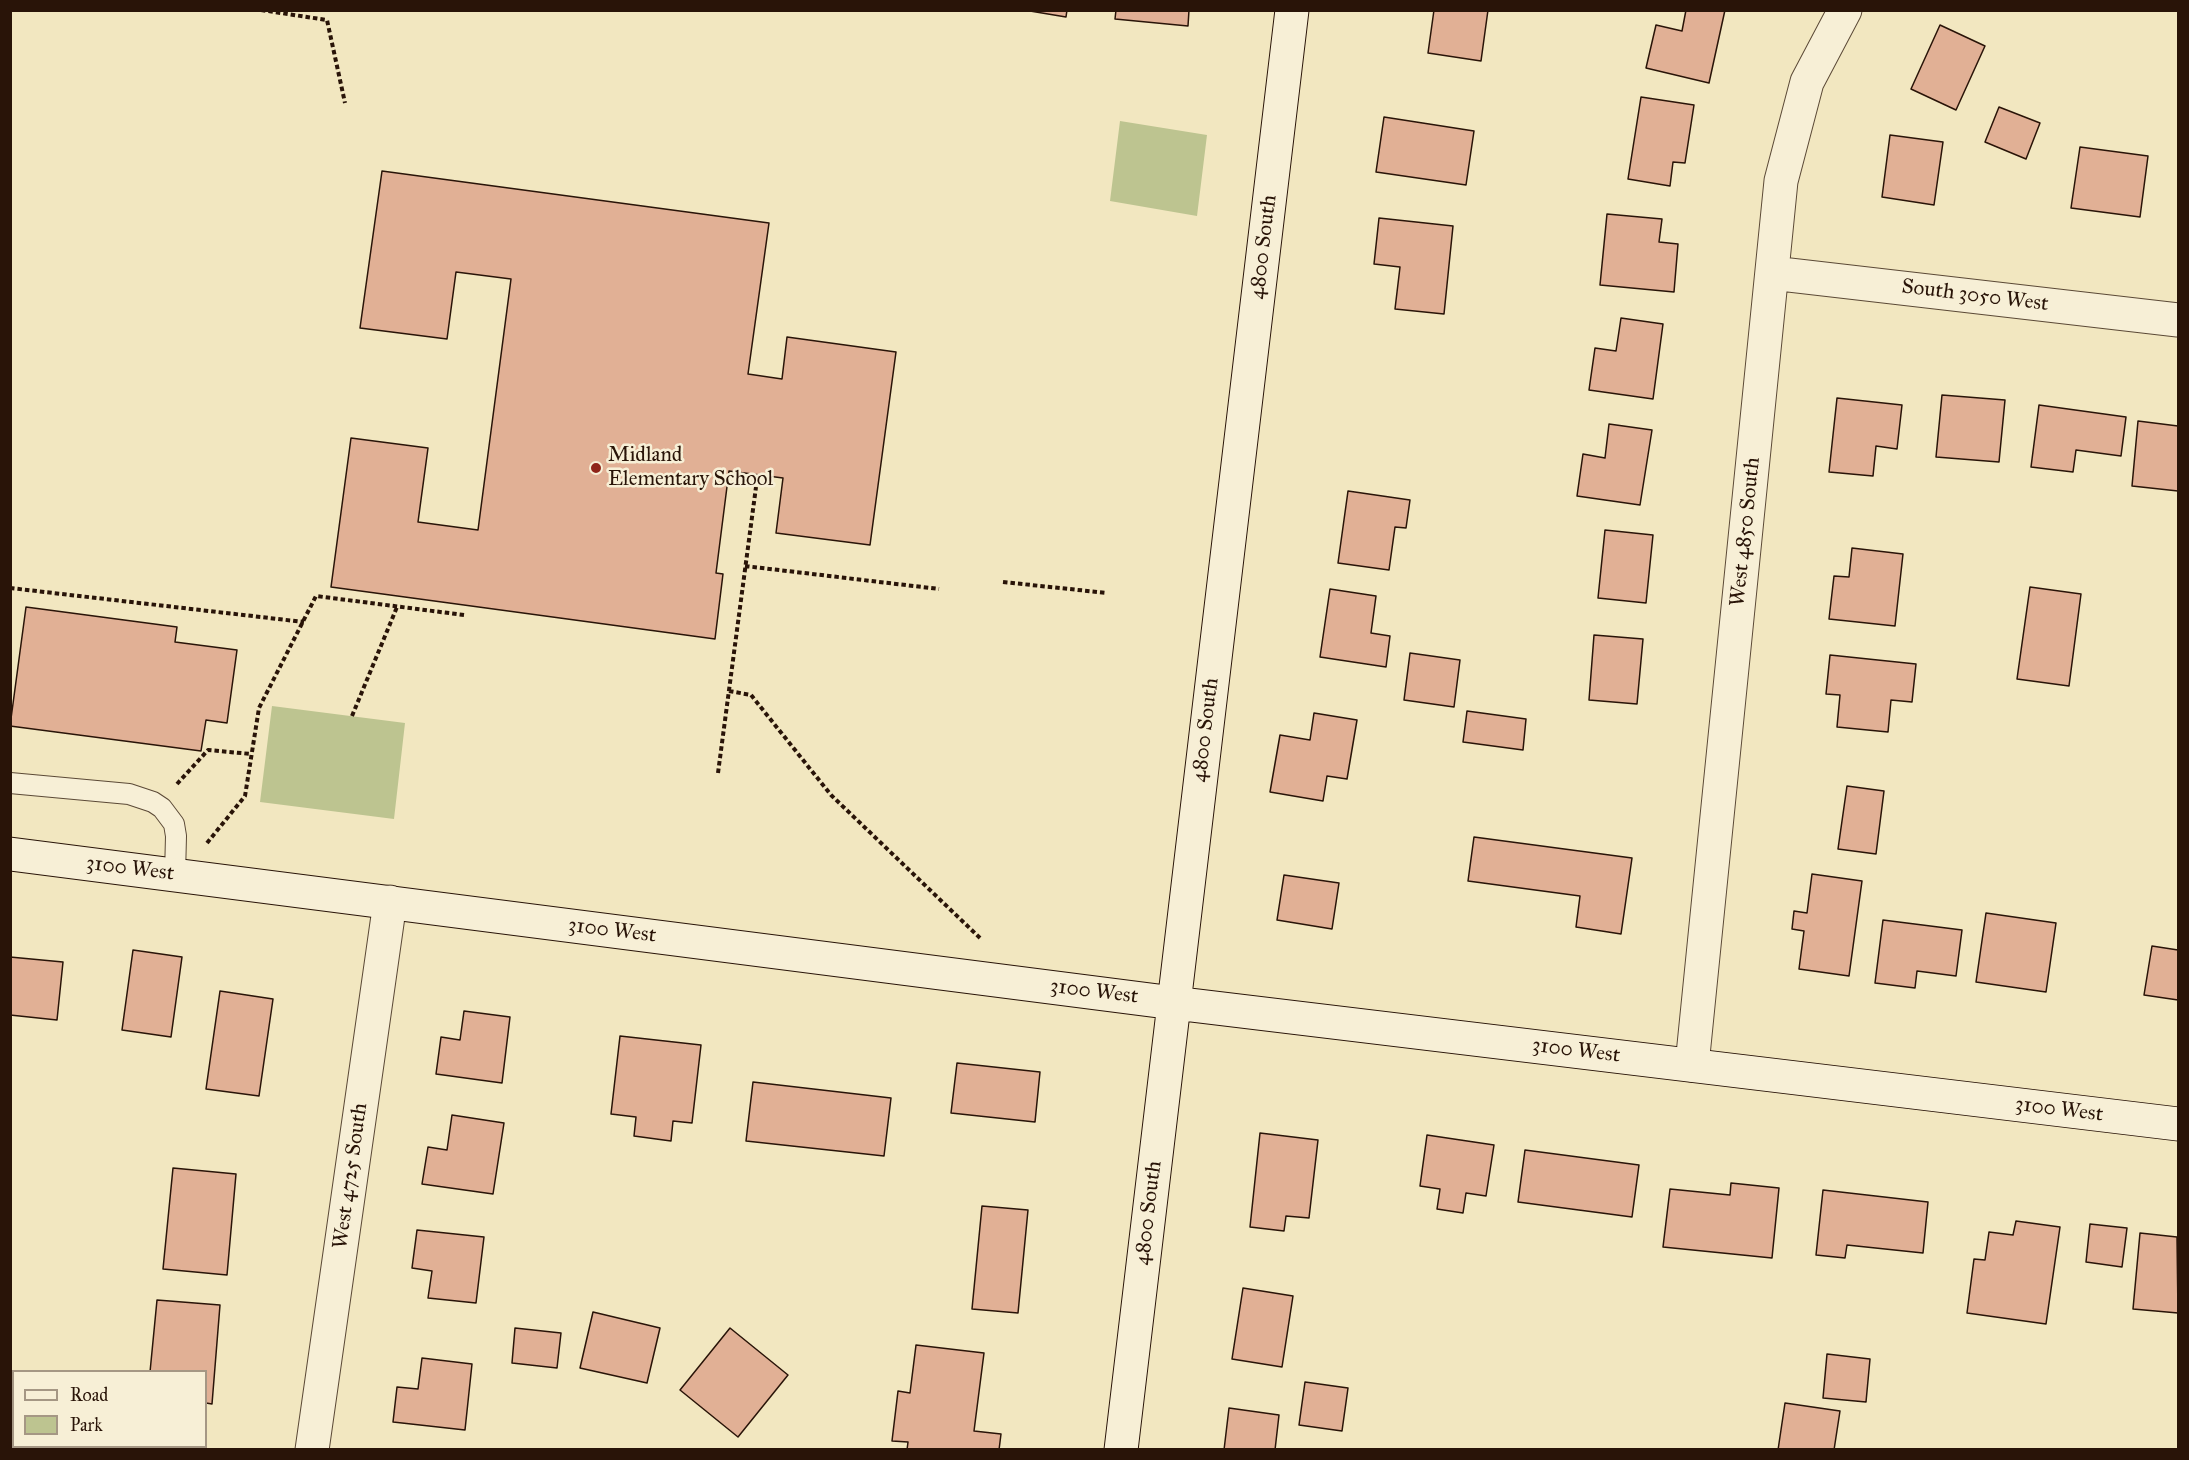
<!DOCTYPE html>
<html>
<head>
<meta charset="utf-8">
<style>
	body { margin:0 }
	#map { position:relative; width:2189px; height:1460px; overflow:hidden; background:#f2e7c0; font-family:"IM FELL Great Primer",serif }
	canvas { display:block }
	.frame { position:absolute; inset:0; border:12px solid #291408; pointer-events:none }
	.legend { position:absolute; left:12px; top:1370px; width:195px; height:78px; box-sizing:border-box; background:#f7efd6; border:2px solid #a59784; margin:0; padding:8px 10px; list-style:none; font-size:18px; color:#291408 }
	.legend li { display:flex; align-items:center; gap:12px; height:30px }
	.legend b { width:30px; border:2px solid #a59784 }
</style>
</head>
<body>
<div id="map">
<canvas width="2189" height="1460"></canvas>
<div class="frame"></div>
<ul class="legend">
<li><b style="height:8px;background:#f7efd6"></b>Road</li>
<li><b style="height:16px;background:#bdc490"></b>Park</li>
</ul>
</div>
<script>
const ctx = document.querySelector('canvas').getContext('2d');
ctx.lineJoin = 'round';
function paint(path, color) {
  ctx.fillStyle = color;
  ctx.fill(path, 'evenodd');
}
function stroke(path, color, width, dash) {
  ctx.strokeStyle = color;
  ctx.lineWidth = width;
  ctx.lineCap = dash ? 'butt' : 'round';
  ctx.setLineDash(dash || []);
  ctx.stroke(path);
}
function label(font, color, halo, rows, align = 'center') {
  ctx.font = font + ' "IM FELL Great Primer",serif';
  ctx.lineWidth = 5;
  ctx.setLineDash([]);
  ctx.textBaseline = 'middle';
  ctx.strokeStyle = halo;
  ctx.fillStyle = color;
  for (const [text, x, y, turn = 0] of rows) {
    ctx.save();
    ctx.translate(x, y);
    ctx.rotate((+turn || 0) * Math.PI / 180);
    ctx.textAlign = isNaN(turn) ? turn : align;
    if (halo) ctx.strokeText(text, 0, 0);
    ctx.fillText(text, 0, 0);
    ctx.restore();
  }
}
const green = new Path2D(`
	M1120,121L1207,135L1197,216L1110,201Z
	M272,706L405,723L394,819L260,802Z`);
const building = new Path2D(`
	M1024,10H1067L1066,17Z
	M1116,10H1189L1188,26L1115,19Z
	M1434,10H1488L1481,61L1428,53Z
	M1686,10H1725L1709,83L1646,68L1656,25L1682,31Z
	M1940,25L1985,46L1956,110L1911,89Z
	M1641,97L1694,105L1685,163L1673,162L1670,186L1628,179Z
	M1999,107L2040,123L2026,159L1985,142Z
	M1384,117L1474,131L1466,185L1376,172Z
	M1890,135L1943,142L1934,205L1882,197Z
	M2080,147L2148,156L2140,217L2071,208Z
	M382,171L769,223L748,374L782,379L787,337L896,352L870,545L776,533L783,478L729,471L716,573L723,574L715,639L331,587L351,438L428,448L418,522L478,530L511,279L456,272L447,339L360,328Z
	M1607,214L1662,219L1659,242L1678,244L1674,292L1600,285Z
	M1379,218L1453,226L1444,314L1395,309L1400,267L1374,264Z
	M1621,318L1663,324L1653,399L1589,390L1595,348L1616,351Z
	M1942,395L2005,400L1999,462L1936,457Z
	M1837,398L1902,405L1897,449L1876,446L1873,476L1829,472Z
	M2039,405L2126,417L2121,456L2076,450L2073,472L2031,467Z
	M2138,421L2178,426V491L2132,486Z
	M1609,424L1652,430L1640,505L1577,496L1583,454L1605,458Z
	M1348,491L1410,500L1406,528L1395,527L1389,570L1338,563Z
	M1605,530L1653,535L1646,603L1598,598Z
	M1852,548L1903,554L1895,626L1829,619L1834,576L1849,577Z
	M2030,587L2081,594L2069,686L2017,679Z
	M1330,589L1376,596L1371,633L1390,636L1386,667L1320,657Z
	M26,607L177,627L175,642L237,650L227,723L206,720L201,751L10,726Z
	M1594,635L1643,639L1637,704L1589,700Z
	M1410,653L1460,660L1454,707L1404,700Z
	M1830,655L1916,664L1912,702L1891,700L1888,732L1837,727L1840,695L1826,694Z
	M1467,711L1526,719L1523,750L1463,742Z
	M1314,713L1357,720L1347,779L1327,776L1323,801L1270,792L1280,735L1310,740Z
	M1847,786L1884,791L1876,854L1838,849Z
	M1474,837L1632,858L1621,934L1576,927L1580,896L1468,881Z
	M1812,874L1862,881L1849,976L1799,969L1804,931L1792,929L1794,911L1807,913Z
	M1284,875L1339,883L1332,929L1277,920Z
	M1986,913L2056,923L2046,992L1976,982Z
	M1883,920L1962,930L1956,976L1917,971L1915,988L1875,983Z
	M2152,946L2178,950V1000L2144,995Z
	M133,950L182,957L171,1037L122,1030Z
	M10,957L63,962L57,1020L10,1015Z
	M220,991L273,999L259,1096L206,1089Z
	M464,1011L510,1017L502,1083L436,1074L441,1037L460,1040Z
	M620,1036L701,1045L692,1123L673,1121L671,1141L634,1136L636,1117L611,1114Z
	M957,1063L1040,1072L1035,1122L951,1113Z
	M753,1082L891,1098L884,1156L746,1141Z
	M452,1115L504,1123L493,1194L422,1184L428,1147L447,1150Z
	M1260,1133L1318,1140L1309,1218L1286,1216L1284,1231L1250,1227Z
	M1427,1135L1494,1145L1486,1196L1466,1193L1463,1213L1437,1209L1440,1189L1420,1186Z
	M1525,1150L1639,1165L1632,1217L1518,1202Z
	M173,1168L236,1174L227,1275L163,1269Z
	M1731,1183L1779,1188L1772,1258L1663,1247L1670,1189L1730,1195Z
	M1823,1190L1928,1202L1923,1253L1847,1245L1845,1258L1816,1255Z
	M982,1206L1028,1210L1018,1313L972,1309Z
	M2016,1221L2060,1227L2046,1324L1967,1313L1974,1259L1985,1260L1989,1232L2013,1235Z
	M2090,1224L2127,1228L2122,1267L2086,1262Z
	M417,1230L484,1237L476,1303L428,1298L432,1271L412,1268Z
	M2140,1233L2177,1237L2178,1313L2133,1309Z
	M1243,1288L1293,1296L1282,1367L1232,1359Z
	M157,1300L220,1305L212,1404L206,1403V1372H150Z
	M593,1312L660,1328L647,1383L580,1368Z
	M515,1328L561,1333L557,1368L512,1363Z
	M730,1328L788,1375L738,1437L680,1390Z
	M916,1345L984,1353L974,1431L1001,1434L999,1450H907L908,1442L892,1441L898,1391L910,1393Z
	M1827,1354L1870,1359L1866,1402L1823,1398Z
	M422,1358L472,1364L465,1430L393,1422L397,1387L418,1389Z
	M1305,1382L1348,1388L1342,1431L1299,1425Z
	M1785,1403L1840,1411L1834,1450H1778Z
	M1229,1408L1279,1415L1275,1450H1224Z`);
const path = new Path2D(`
	M261,10L327,20L345,103
	M745,566L939,589
	M1003,582L1107,593
	M10,588L304,622
	M729,691L751,695L831,795L980,938
	M352,716L397,607
	M718,773L756,487
	M177,784L208,750L251,754
	M207,843L245,796L259,708L316,596L464,615`);
const lane = new Path2D(`
	M10,783L129,794L153,802L162,808L174,824L176,836L175,875`);
const street = new Path2D(`
	M1772,273L2178,320
	M1692,1065L1781,181L1807,82L1845,10
	M312,1450L390,902`);
const secondary = new Path2D(`
	M10,854L1174,1003L2178,1124
	M1121,1450L1292,10`);
const markers = [
	[596,468,6,"#8f2418"]
];
const streetNames = [
	["4800 South",1264,247,-83],
	["South 3050 West",1975,296,7],
	["West 4850 South",1746,532,-84],
	["4800 South",1206,730,-83],
	["3100 West",130,869,7],
	["3100 West",612,931,7],
	["3100 West",1094,992,7],
	["3100 West",1576,1051,7],
	["3100 West",2059,1110,7],
	["West 4725 South",351,1176,-82],
	["4800 South",1149,1213,-83]
];
const poiNames = [
	["Midland",608,456],
	["Elementary School",608,480]
];
paint(green, '#bdc490');
paint(building, '#e1b095');
stroke(building, '#291408', 1.5);
stroke(lane, '#5b4936', 22);
stroke(street, '#5b4936', 35);
stroke(secondary, '#291408', 35);
stroke(path, '#291408', 4, [4.5, 3]);
stroke(lane, '#f7efd6', 20);
stroke(street, '#f7efd6', 33);
stroke(secondary, '#f7efd6', 33);
for (const [x, y, r, color] of markers) {
  const dot = new Path2D();
  dot.arc(x, y, r, 0, 2 * Math.PI);
  ctx.fillStyle = color;
  ctx.fill(dot);
  stroke(dot, '#f7efd6', 2);
}
label('21px', '#291408', '#f7efd6', streetNames);
label('21px', '#291408', '#f7efd6', poiNames, 'left');
</script>
</body>
</html>
